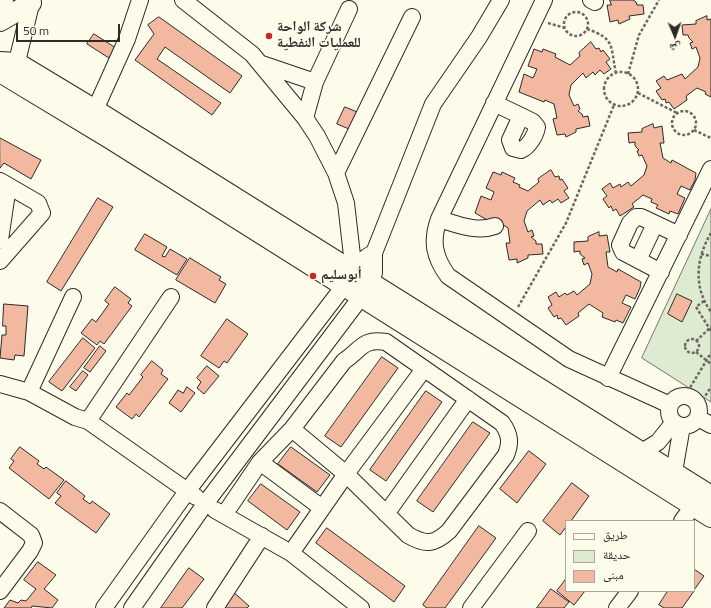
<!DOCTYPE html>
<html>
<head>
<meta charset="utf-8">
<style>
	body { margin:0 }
	#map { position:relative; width:711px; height:608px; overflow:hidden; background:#fdfbea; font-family:"Titillium Web","Noto Naskh Arabic",sans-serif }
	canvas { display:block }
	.legend { position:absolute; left:565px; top:520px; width:130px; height:72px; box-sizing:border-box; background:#fdfbea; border:1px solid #a9a89e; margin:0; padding:5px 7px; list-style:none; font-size:12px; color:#2b2b2b }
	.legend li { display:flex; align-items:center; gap:8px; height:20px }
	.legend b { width:20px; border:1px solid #a9a89e }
	.north { position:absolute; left:655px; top:16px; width:40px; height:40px; -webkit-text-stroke:3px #fdfbea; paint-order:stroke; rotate:178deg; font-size:11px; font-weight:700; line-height:16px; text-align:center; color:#2b2b2b }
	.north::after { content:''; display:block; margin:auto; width:14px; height:18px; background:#2b2b2b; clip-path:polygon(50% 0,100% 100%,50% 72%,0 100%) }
	.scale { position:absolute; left:16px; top:24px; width:104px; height:18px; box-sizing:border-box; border:2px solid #2b2b2b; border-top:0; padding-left:5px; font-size:12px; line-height:14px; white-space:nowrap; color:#2b2b2b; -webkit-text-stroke:3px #fdfbea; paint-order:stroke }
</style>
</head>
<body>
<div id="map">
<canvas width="711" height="608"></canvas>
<ul class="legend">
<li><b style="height:5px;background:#fdfbea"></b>طريق</li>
<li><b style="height:11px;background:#deebd1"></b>حديقة</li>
<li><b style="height:11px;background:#f2b8a0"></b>مبنى</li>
</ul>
<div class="north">ش</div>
<div class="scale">50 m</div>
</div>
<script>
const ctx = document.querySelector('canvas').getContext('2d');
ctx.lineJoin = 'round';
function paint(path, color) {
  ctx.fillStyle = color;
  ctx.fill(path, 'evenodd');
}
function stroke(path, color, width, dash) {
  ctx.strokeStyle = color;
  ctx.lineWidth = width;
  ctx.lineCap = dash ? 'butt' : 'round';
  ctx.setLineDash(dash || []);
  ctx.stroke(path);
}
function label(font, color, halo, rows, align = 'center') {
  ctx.font = font + ' "Titillium Web","Noto Naskh Arabic",sans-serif';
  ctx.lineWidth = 3;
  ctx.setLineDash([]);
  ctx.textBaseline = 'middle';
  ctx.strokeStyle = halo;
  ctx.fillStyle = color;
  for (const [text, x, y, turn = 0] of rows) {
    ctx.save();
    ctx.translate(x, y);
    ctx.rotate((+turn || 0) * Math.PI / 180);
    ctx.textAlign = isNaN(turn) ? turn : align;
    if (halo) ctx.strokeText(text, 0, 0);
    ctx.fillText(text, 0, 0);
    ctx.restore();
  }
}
const green = new Path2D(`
	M711,209V402L642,358Z`);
const building = new Path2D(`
	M610,0H633L636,2L637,5H643L644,14L629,16L630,19L619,24L618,20L610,22L607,5H611Z
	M707,16V20L711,19V97L705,94L706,92L697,88L686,96L687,100L674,109L669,102L666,103L665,99L662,100L656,91L661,88L656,81L664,76L667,80L682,74L685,79L698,67L700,58L696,47L692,49L690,43L693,42L689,38L688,35H683L682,25L696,24V21Z
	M159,17L242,76L230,93L165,47L157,59L221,103L212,115L135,60L154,34L148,25Z
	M94,34L116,48L109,58L87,44Z
	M591,42L596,49L599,48L601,52L603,50L610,59L606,62L611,69L604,74L600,70L595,75L593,72L586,78L583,73L571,85L569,95L574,106L578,104L580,109L578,111L582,114L583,117L588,116L590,126L576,129V132L566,137L565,134L557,135L553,119L557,118L554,104L545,100L544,102L519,92L524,74L533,78L537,69L528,66L534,49L542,52L543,49L556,54L555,57L570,65L580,56L579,53Z
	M345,107L357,112L349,129L337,124Z
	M653,124L654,128L662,126L664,143H660L663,158L671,163L672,160L696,173L695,180L690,190L681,186L677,194L685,198L678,214L670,211L669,214L656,208L658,205L651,202L652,199L643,195L632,204L634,207L620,216L616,209L613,211L611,206L609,208L603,199L607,196L602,189L610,183L613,188L620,184L621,187L628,182L631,186L644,175L647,166L642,155L639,156L637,151L639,150L635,146V142L629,143L628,133L642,132V129Z
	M0,138L41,160L31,179L4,163L0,168Z
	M551,170L555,177L559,176L560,180L562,179L568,188L564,191L569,198L561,203L558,199L552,203L550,200L543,205L540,200L527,211L524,221L528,232L532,230L534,236L531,237L536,241V244H542L543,254L528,255V258L517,263V259L509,260L506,243H510L508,228L500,223L498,226L475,213L481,196L491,200L494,192L486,188L493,172L501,175L502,172L515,178L513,182L520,185L519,187L528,191L539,182L538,179Z
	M98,198L113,207L61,291L47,282Z
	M599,232V236L607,235L610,252H606L608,267L617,272L618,269L641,282L640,288L635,299L626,295L622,303L631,307L623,323L616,320L615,322L602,317L603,313L589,304L578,313L579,316L566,325L561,318L558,319L557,315L554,317L548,308L552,305L548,297L556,292L559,297L565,293L567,295L574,291L577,295L590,284L592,274L588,263L584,265L582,259L585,258L580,254V251L574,252V242L588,241V237Z
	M145,234L167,247L162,256L165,257L170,249L187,259L177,275L135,250Z
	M190,258L221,277L219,280L226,284L215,303L176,280Z
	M115,287L131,299L128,303L132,306L104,344L100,341L97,345L81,333L92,319L96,322L109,304L105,301Z
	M677,294L692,301L682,322L668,314Z
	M4,304L28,306L24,356L15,355L14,360L0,358L2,335H6V326H3Z
	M227,319L248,334L227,363L224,361L219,368L201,356Z
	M83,338L95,348L62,391L49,382Z
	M100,346L106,351L90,372L84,368Z
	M382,357L398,368L341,447L325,436Z
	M152,361L163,370L161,374L168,379L139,417L136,414L132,419L116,407L127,393L129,395L143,377L141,375Z
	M207,366L219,376L204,394L197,388L201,382L197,378Z
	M83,371L88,375L76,391L70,387Z
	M187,387L195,393L181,412L169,403L178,390L183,393Z
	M426,391L442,402L386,481L370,470Z
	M473,422L490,433L433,512L417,501Z
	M20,447L39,461L37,464L44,469L46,467L64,480L49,499L9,468L14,461L11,459Z
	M291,447L330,475L317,492L278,464Z
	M529,451L546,464L517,503L500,489Z
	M66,481L85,496L83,499L90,504L92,501L110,514L96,533L55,503L61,496L57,493Z
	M572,483L589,496L571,521H566V527L560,535L543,521Z
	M261,484L300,512L287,530L248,501Z
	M479,526L496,538L445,608H427L423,605Z
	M327,528L405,586L394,602L316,543Z
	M38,562L56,575L44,589L58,600L52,608L32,606L31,608H4L10,600L18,603L21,600L26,601L36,589L24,580Z
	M189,568L204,579L182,608H161Z
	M694,569L704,576L694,590Z
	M566,579V591H585L574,605L557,591Z
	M551,589L569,602L564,608H537Z
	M231,590L249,606L247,608H221Z
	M668,591H694L682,608H664L659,605Z`);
const path = new Path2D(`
	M564 24a12 12 0 1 1 24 0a12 12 0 1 1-24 0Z
	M548,23L565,28
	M587,29C616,39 610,46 616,73
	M604 89a17 17 0 1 1 34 0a17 17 0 1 1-34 0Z
	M628,74L639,35L659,0
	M638,93L677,113
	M672 123a12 12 0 1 1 24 0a12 12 0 1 1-24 0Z
	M694,130L711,138
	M711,233C696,258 693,287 711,312
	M701,254L711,256
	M704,301L696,307L711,331
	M518,307L566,223L614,105
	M685 346a7 7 0 1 1 14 0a7 7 0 1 1-14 0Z
	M696,341L711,327
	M696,352L711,364
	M685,396L711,353
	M700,404L711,387`);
const minor = new Path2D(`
	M183,0L252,54L305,118L317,136L336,173L346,203L354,273
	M544,0L439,219C431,241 434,257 448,276L569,359L670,405
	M591,0L595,2
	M0,3L5,0
	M262,64L315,82
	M14,74L32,0
	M494,103L521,116
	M95,110L127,39L140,0
	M521,116L533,122L537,127C536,134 529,147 521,150L513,148L510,140Z
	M305,118L315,82L349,9
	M336,173L412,17
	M0,181L38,203L42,213L0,261
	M439,219C457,224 476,233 495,226
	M0,240L8,186
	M638,260L655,224
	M661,272L623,252L620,245L630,223L636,217H641L679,235
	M608,378L711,169
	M0,384L29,392L75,417L88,421L196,497
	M29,392L73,297
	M669 411a15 15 0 1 1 30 0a15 15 0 1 1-30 0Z
	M698,418L711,425
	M88,421L171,297
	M642,452L658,442L674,422
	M260,462L322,508
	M674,472L682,426
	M215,510L291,553L361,608
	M0,511L31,535L34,543L30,551L0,591
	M386,514L468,399
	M224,515L260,462L292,429L344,361C361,350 362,338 386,342L502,423C510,434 511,443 506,455L449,531C434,545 425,545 408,535L346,474L292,429
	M682,521L700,497
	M291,553L346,474L424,369
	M104,608L188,490L344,286C353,274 359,259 374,253
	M132,608L205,504L361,297L374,273V253L433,104L479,37L501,0
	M215,608L262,536
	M471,608L528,531
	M617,608L630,591`);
const major = new Path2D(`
	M0,21L31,3
	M0,62L17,63L95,110L711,496
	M0,72L111,139L711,517`);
const markers = [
	[269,36,4,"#c62828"],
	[313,276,4,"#c62828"]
];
const poiNames = [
	["شركة الواحة",277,28],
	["للعمليات النفطية",277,44],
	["أبوسليم",321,276]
];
paint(green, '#deebd1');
stroke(green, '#74746e', 1);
paint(building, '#f2b8a0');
stroke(building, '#2b2b2b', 1);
stroke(minor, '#2b2b2b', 18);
stroke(major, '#2b2b2b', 22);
stroke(path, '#6a6964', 2.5, [3, 2]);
stroke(minor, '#fdfbea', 16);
stroke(major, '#fdfbea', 20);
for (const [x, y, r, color] of markers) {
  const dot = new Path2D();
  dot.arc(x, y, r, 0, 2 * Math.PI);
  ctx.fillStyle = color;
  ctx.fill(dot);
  stroke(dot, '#fdfbea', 1.5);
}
label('bold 14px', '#2b2b2b', '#fdfbea', poiNames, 'left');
</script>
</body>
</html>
